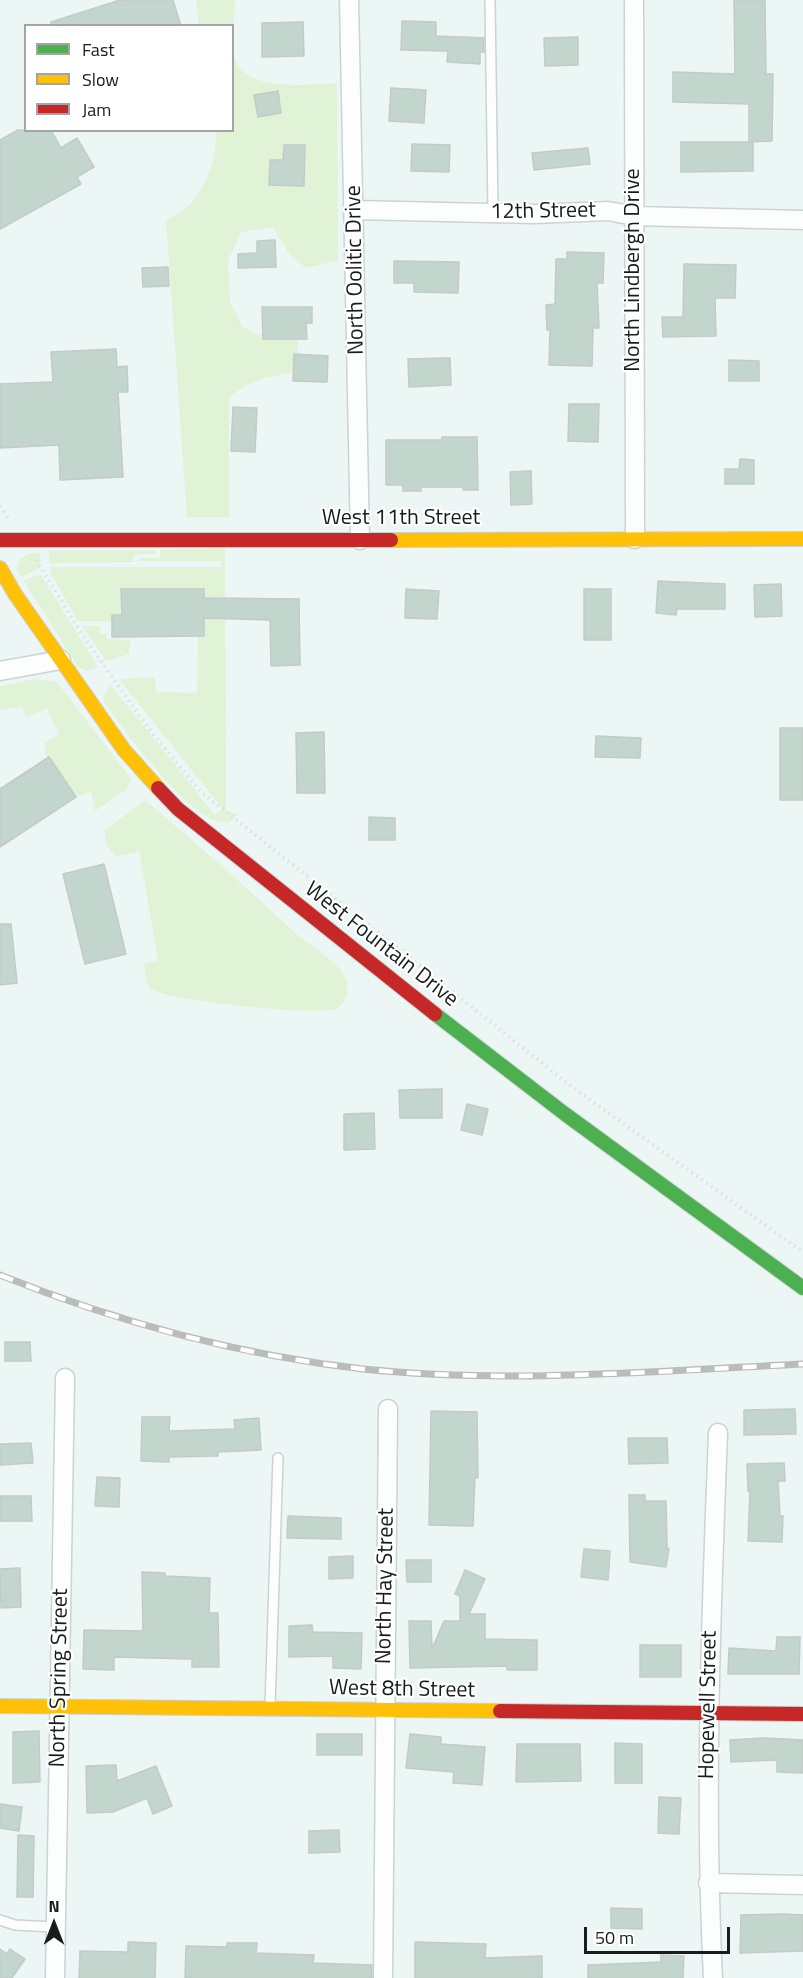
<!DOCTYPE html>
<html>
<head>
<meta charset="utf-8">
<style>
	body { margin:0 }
	#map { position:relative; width:803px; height:1978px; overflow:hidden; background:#ebf6f5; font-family:"Titillium Web",sans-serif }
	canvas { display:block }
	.legend { position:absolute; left:24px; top:24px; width:210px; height:108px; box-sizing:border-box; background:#fff; border:2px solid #a2a5a5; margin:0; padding:8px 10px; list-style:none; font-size:18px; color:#171d1d }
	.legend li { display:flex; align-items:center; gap:12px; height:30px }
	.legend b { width:30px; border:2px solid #a2a5a5 }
	.north { position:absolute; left:24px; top:1894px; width:60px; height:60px; -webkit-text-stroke:4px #fff; paint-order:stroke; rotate:0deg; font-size:16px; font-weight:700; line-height:24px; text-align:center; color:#171d1d }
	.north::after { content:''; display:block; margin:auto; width:21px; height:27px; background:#171d1d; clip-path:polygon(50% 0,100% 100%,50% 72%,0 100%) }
	.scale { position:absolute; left:584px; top:1927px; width:146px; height:27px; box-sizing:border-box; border:3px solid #171d1d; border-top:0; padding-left:8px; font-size:18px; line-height:21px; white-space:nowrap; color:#171d1d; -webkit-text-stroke:4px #fff; paint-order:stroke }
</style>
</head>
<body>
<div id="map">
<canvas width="803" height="1978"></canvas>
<ul class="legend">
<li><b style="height:8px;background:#4caf50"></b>Fast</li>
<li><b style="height:8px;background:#ffc107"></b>Slow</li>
<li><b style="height:8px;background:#c62828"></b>Jam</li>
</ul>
<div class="north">N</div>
<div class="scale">50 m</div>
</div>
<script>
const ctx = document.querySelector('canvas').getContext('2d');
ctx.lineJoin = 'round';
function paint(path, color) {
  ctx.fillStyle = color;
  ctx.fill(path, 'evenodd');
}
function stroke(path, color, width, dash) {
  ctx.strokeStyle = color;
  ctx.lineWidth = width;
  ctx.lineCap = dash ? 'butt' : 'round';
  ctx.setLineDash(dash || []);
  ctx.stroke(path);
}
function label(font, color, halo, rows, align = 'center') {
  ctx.font = font + ' "Titillium Web",sans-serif';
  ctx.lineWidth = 4.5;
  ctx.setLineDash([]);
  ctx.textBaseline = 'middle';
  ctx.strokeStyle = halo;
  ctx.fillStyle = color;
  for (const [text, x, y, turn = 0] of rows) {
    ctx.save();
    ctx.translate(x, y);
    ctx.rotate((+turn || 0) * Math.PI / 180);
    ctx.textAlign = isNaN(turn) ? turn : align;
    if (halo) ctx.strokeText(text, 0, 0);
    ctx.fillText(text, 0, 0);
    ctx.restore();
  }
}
const green = new Path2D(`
	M196,0H235C235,14 230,43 233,55C244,94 306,84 337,83L338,260L306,268L290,255L273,227L241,232L228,261L230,301L242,326L256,335L299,337L295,372C267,377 250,379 229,398V517H187L166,221C174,215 186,209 193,201C207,184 219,152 215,131L232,130V26L199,25Z
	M225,548L226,812L238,813C215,860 116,719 104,702L103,697L111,685L215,815L223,809L119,679L153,677L155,679L156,692L197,693L198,636H204V589L121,590L122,615H112V621H78L51,574L50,567H221V561H139V558H160V550Z
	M155,550V554H134V562L49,563V551Z
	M40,553V568L21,577L17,569L20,559L28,554Z
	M38,575H41L98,667L87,671L78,667L24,581Z
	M82,626H100L99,634H106L107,639L130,640L129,654L106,661Z
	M35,679L57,682L131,779L126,790L95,811L91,792L76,797L45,754V743L59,734L47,709L26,717L22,707L0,710V686Z
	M145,800C195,842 244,885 292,930C306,943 324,953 338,967C343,971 347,980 347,987C347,996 344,1005 335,1009C316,1016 167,1001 151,989C145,984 145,971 144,964L158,960L139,851L116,857L107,846L104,831Z`);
const building = new Path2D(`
	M120,0H173L181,26H51V22Z
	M734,0H765L766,74H773L772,141L749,142V104L673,102V72L735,74Z
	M402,21L436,22V36L484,38V52H480V64L447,62L448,51L401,50Z
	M303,22L304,56L262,57V23Z
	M578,37V65L545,66L544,38Z
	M391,88L426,90L424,123L389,121Z
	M278,91L281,113L258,117L254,95Z
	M18,130H51L61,148L77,138L94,167L77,177L81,184L0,229V140Z
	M681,142H753V171L681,172Z
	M412,144L450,145L449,172L411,171Z
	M284,145H305L304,186L269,185L270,160H283Z
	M588,148L590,164L534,170L532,153Z
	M275,240L276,267L238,268V254L257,253V241Z
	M567,252L604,253L603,283H597L599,328H593L592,366L549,365L550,330H547L546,305L555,304L556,259H567Z
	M394,261L459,262L458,293L414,292V283H394Z
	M684,264L736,265L735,298H715L716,336L663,337L662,317H683Z
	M168,267L169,286L143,287L142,268Z
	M262,307H312V323H306L307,339H263Z
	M116,349L117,367L127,366L128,392H118L123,477L60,480L59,445L0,448V384L53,382L51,352Z
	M294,354L328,356L327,382L293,381Z
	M450,358L451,385L409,387L408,359Z
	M729,360L759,361V381H729Z
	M569,404H599L598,442L568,441Z
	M233,407L257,408L255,452L231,451Z
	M442,437H477L478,490H463V487H421V491H403V485H386V440H442Z
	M740,459L754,460V484H725V469H739Z
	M531,471L532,504L511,505L510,472Z
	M658,581L725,584V609H677L676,615L656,613Z
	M781,584L782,616L755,617L754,585Z
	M121,589H204V598L299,599L300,665L271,666L270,620L204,618V636L112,637V615H122Z
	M406,589L439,591L437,619L405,618Z
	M584,589H611V640H584Z
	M780,728H803V800H780Z
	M324,732L325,793H297L296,733Z
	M596,736L641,738L640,758L595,757Z
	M49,757L76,797L0,847V789Z
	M369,817L395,818V840H369Z
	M104,864L126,954L85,964L63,874Z
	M0,924H11L17,983L0,985Z
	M442,1089V1118H400L399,1090Z
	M467,1104L488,1109L482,1135L461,1130Z
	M374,1113L375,1149L344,1150V1114Z
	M5,1342H30L31,1361H5Z
	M795,1409L796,1434L744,1435V1410Z
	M431,1411L477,1412L478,1478L475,1477L473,1526L429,1525Z
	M142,1417H170L169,1431L235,1429L234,1420L259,1418L261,1450L218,1452V1456L169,1457V1462L141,1461Z
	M628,1438H667L668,1463L629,1464Z
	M31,1443L33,1463L0,1465V1444Z
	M784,1463L785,1481H778L780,1516H783L782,1542L748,1541L750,1491H748L747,1464Z
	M97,1477L120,1478L119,1507L95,1506Z
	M629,1495H645V1501H666L667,1548L669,1549L666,1567L630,1562Z
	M0,1496H31L32,1521H0Z
	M288,1516L341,1518V1539L287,1538Z
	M584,1549L610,1551L608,1580L581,1577Z
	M353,1556V1578L329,1579V1557Z
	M406,1560H431V1582H407Z
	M20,1568L21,1607L1,1608L0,1569Z
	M465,1570L485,1579L469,1614H485V1639L537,1640V1670H507V1666L410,1668L409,1621H431L432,1649L444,1621H460V1596L455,1594Z
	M142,1572L165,1573V1576L210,1578L209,1613H218L219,1667H192V1659L114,1657V1670L83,1669L84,1630L143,1631Z
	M312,1625L313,1632L362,1633L361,1669L333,1668V1656L289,1657V1626Z
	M777,1637H800L799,1674H728L729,1648L776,1651Z
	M640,1645H681V1677H640Z
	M39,1731L40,1782L13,1783V1732Z
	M317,1734H362V1755H317Z
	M410,1734L441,1737V1744L485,1747L482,1785L453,1783L454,1772L406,1768Z
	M764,1738L803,1740V1773L777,1772V1760L731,1762L730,1740Z
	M615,1743L642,1744V1783H615Z
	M517,1744H580L581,1781L516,1782Z
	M116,1765L117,1781L156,1766L172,1806L153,1814L147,1798L113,1812L87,1813L86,1766Z
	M659,1797L681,1798L679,1834L658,1833Z
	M0,1804L22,1807L19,1831L0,1828Z
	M339,1830L340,1852L309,1853V1831Z
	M18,1835L34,1836L33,1897H17Z
	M611,1908L642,1909V1929L611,1928Z
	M784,1914L803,1915V1951L740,1953L741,1915Z
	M128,1942L156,1943L155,1978H79L80,1951L128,1952Z
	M415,1942L486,1944L485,1958L542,1956V1978H415Z
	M227,1943H257L256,1953L314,1955L313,1963L372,1965V1978H185L186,1946L227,1947Z
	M0,1949L7,1954L10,1949L25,1959L12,1978H0Z
	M661,1955L684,1956L683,1978H588V1965L661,1962Z`);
const path = new Path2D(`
	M0,506L9,519
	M36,560L82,634L148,728L200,791L572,1087L803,1252`);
const lane = new Path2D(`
	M490,0L493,212
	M270,1707L278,1458
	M0,1920L15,1925L54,1927`);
const street = new Path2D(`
	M349,0L360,540
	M634,0L635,539
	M355,210L534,214L608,211L634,216L803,220
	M0,671L61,660
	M708,1883L803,1885
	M55,1978L65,1378
	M383,1978L388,1409
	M713,1978C704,1796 711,1615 718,1433`);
const fast = new Path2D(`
	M435,1014L565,1114L803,1288`);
const slow = new Path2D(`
	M391,540L803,539
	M0,568L15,594L124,750L158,788
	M0,1706L500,1711`);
const jam = new Path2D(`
	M0,540H391
	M158,788L178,809L435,1014
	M500,1711L803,1714`);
const rail = new Path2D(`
	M0,1275C117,1322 238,1355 363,1369C509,1384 657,1371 803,1364`);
const streetNames = [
	["12th Street",543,212,-1],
	["North Oolitic Drive",356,270,-91],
	["North Lindbergh Drive",634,270,-90],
	["West 11th Street",401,519],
	["West Fountain Drive",381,945,38],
	["North Hay Street",386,1586,-89],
	["North Spring Street",60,1678,-89],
	["West 8th Street",402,1690,1],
	["Hopewell Street",709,1705,-89]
];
paint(green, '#e1f3d7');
paint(building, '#c3d6ce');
stroke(building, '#c3cac8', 1.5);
stroke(lane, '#cbd3d3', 12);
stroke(street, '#cbd3d3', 21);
stroke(fast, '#cbd3d3', 16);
stroke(slow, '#cbd3d3', 16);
stroke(jam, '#cbd3d3', 16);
stroke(path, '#dde0e0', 4, [1.5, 4.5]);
stroke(lane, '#fcfefe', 9);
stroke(street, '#fcfefe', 18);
stroke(fast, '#4caf50', 14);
stroke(slow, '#ffc107', 14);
stroke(jam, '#c62828', 14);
stroke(rail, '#babcbc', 7);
stroke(rail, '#fff', 4.5, [14]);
label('22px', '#171d1d', '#fff', streetNames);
</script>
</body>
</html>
